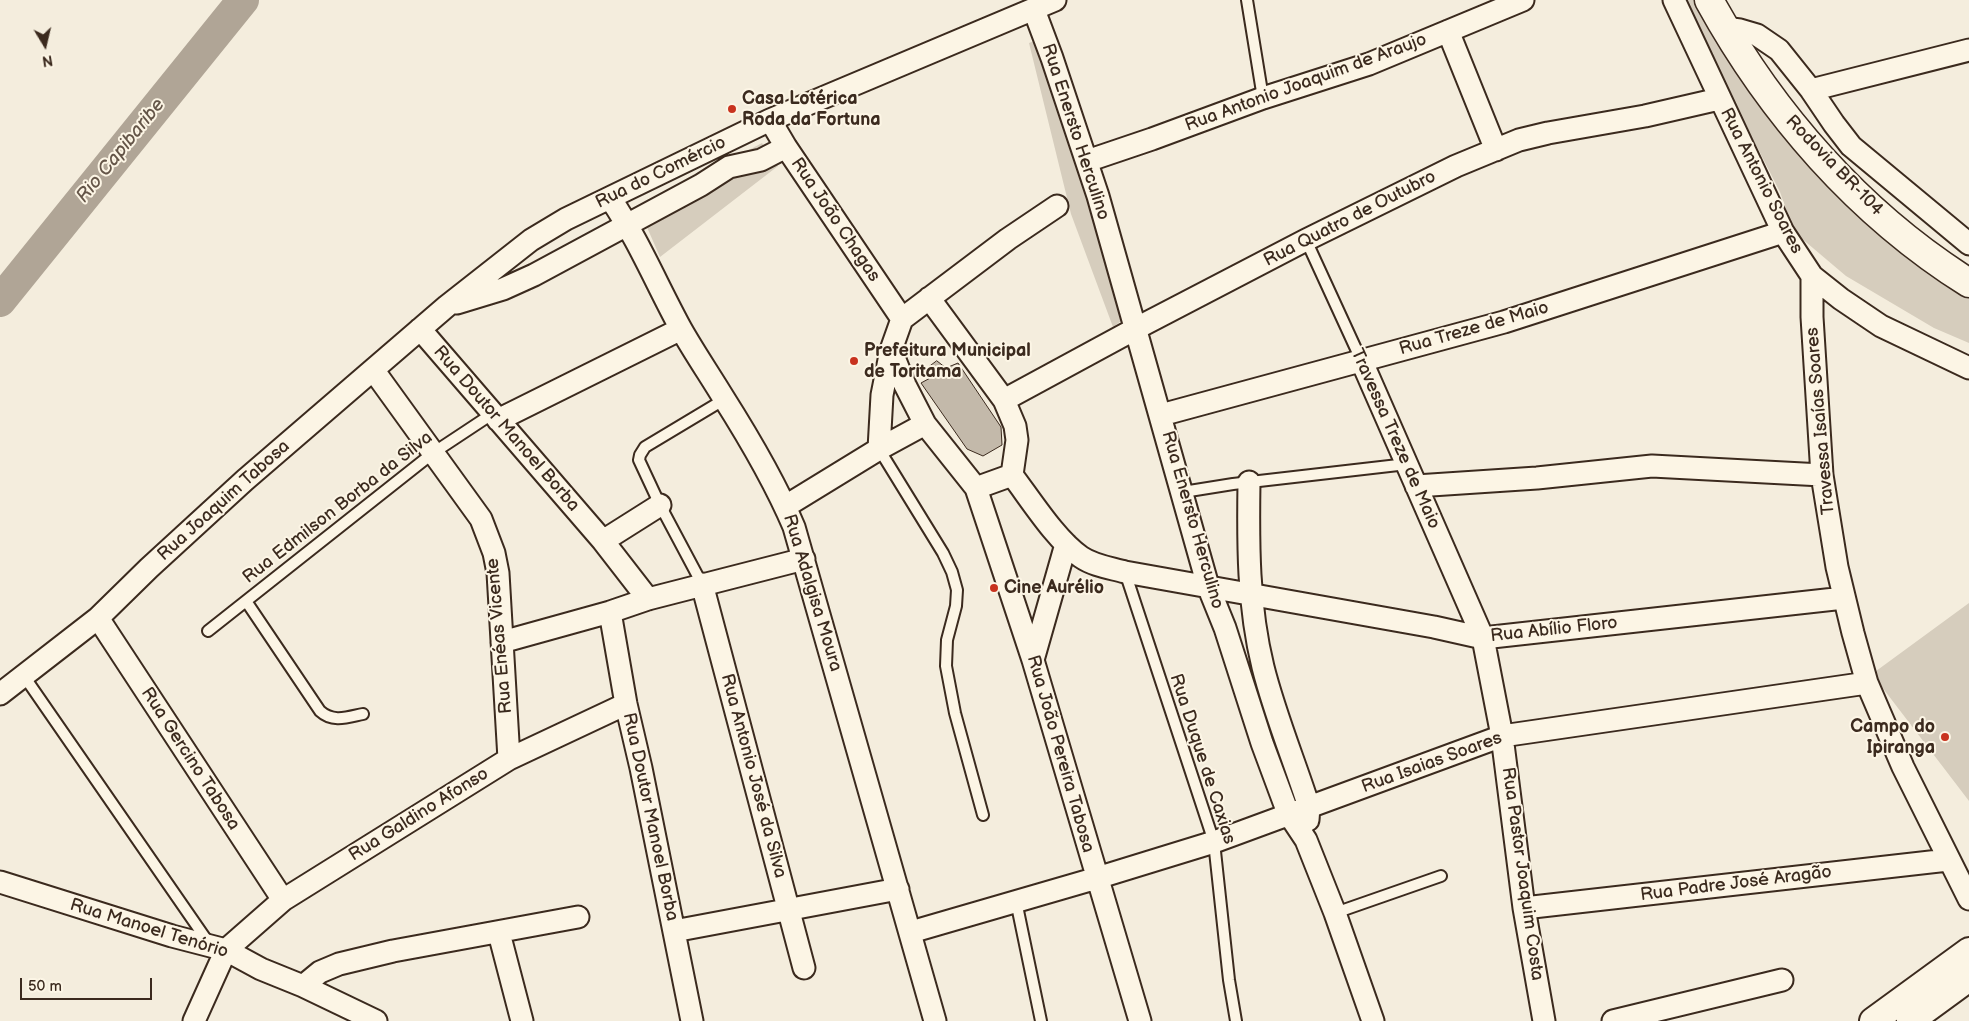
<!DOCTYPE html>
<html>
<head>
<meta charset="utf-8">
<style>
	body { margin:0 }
	#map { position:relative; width:1969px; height:1021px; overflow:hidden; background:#f4eddd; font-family:"Balsamiq Sans",sans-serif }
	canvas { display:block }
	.north { position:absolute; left:20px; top:20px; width:50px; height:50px; -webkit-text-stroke:4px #fcf5e5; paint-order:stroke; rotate:171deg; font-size:14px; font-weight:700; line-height:20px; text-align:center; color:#3b2a1e }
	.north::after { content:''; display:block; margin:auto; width:18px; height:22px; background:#3b2a1e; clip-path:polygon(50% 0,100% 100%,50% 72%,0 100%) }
	.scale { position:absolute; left:20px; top:978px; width:132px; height:22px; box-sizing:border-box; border:2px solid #3b2a1e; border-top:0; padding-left:6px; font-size:15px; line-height:18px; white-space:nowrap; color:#3b2a1e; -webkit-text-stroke:4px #fcf5e5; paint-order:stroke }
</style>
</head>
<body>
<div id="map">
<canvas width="1969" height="1021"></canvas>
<div class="north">N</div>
<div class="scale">50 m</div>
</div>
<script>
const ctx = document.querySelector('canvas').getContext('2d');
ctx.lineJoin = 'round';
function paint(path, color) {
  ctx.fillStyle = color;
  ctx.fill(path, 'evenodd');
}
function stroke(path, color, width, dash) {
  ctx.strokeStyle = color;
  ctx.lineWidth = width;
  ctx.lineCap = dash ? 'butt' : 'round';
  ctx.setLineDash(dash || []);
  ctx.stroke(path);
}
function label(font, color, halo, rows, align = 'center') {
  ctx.font = font + ' "Balsamiq Sans",sans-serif';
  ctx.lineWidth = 4;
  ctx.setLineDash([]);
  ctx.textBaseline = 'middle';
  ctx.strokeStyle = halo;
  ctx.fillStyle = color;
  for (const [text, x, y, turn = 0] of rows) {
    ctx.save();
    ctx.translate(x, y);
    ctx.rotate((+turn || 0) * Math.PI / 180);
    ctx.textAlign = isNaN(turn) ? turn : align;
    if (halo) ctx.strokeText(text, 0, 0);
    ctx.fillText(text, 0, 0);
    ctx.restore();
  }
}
const green = new Path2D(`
	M1682,0H1697L1721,41L1969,295V343L1934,328L1846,276L1794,232L1780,192Z
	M1048,36L1139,308L1113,327L1071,214L1029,43Z
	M762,143L778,166L660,257L639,209Z
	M1969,603V801L1872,674Z`);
const river = new Path2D(`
	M0,301L243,0`);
const building = new Path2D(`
	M937,361L946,368L958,363L1001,427L1002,445L983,456L967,449L921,383L932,377L929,367Z`);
const service = new Path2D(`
	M1247,0L1263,98
	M1306,240L1362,362
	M879,449L943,553L952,572L957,590L956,606L947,640L946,666L955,713L983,815
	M1183,492L1233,484L1407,464
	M1125,572L1214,842L1229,980L1236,1021
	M702,584L660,505L639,460L640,455L645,447L725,399
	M246,601L320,711C333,723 348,717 363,714
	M208,631L433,453L492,414
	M24,676L208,942
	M1016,901L1041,1021
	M1335,913L1441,876`);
const minor = new Path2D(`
	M1674,0L1783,232L1812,276L1841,299L1881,326L1969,368
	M1034,10L1052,58L1098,196L1208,586L1225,628L1262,743L1288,813L1306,840L1335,913L1373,1021
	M1724,28L1740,30L1757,35L1779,50L1811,90L1834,124L1851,146L1969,244
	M1448,31L1496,150
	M1811,90L1969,50
	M770,120L786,147L902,319
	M1087,161L1152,139L1263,98L1369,64L1523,0
	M610,198C638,239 657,285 681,329C694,352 709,374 723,397C749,438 775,482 794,527L935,1021
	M1812,276V317L1822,475L1837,567L1853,633L1867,683L1903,767L1969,899
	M929,298L1004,400L1015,426L1017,440L1012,475C1031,500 1056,540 1081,557C1094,566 1111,568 1125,572L1434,627L1483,638L1844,598
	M457,303L503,289L534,275L701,185L729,167L761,160L786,147
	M420,329L603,541L648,599
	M891,350L905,385L925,424L976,488L1012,475
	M1362,362L1483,638L1502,736L1524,908L1544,1021
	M374,371L481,519L494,553L498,573L509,759
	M1004,400L1135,329L1306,240L1456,166L1519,140L1548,133L1645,116L1719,99
	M1161,415L1504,322L1783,232
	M498,420L681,329
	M879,449L882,395L891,350L902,319L1008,239L1057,206
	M1249,482C1248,544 1248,606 1263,667C1275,715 1294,760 1309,807L1308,820
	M1416,486L1537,478L1652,466L1822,475
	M976,488L1033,660L1140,1021
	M786,506L879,449L925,424
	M603,541L660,505
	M702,584L804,968
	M610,612L626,704L641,768L692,1021
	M98,618L283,900
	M502,642L610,612L648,599L804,559
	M1033,660L1066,544
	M0,694L98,618L149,568L245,480L447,306L531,240L566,219L770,120L1055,0
	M0,882L172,936L226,950L261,969L303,986L376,1021
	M1524,908L1948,860
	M674,931L898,889
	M911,932L1097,878L1214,842L1502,736L1867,683
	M499,933L522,1021
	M303,986L320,972L339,964L393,951L578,917
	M194,1021L226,950L283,900L509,759L626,704
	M1613,1021L1782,980`);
const tertiary = new Path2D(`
	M1873,1021L1969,951
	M1910,1021L1969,978`);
const trunk = new Path2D(`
	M1709,0C1771,113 1859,214 1969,283`);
const markers = [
	[732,109,5,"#c8321e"],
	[854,361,5,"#c8321e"],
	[994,588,5,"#c8321e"],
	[1945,737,5,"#c8321e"]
];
const streetNames = [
	["Rua Antonio Joaquim de Araujo",1306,83,-20],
	["Rua Enersto Herculino",1075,132,72],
	["Rodovia BR-104",1834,166,46],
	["Rua do Comércio",661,173,-26],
	["Rua Antonio Soares",1761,181,63],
	["Rua Quatro de Outubro",1350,219,-27],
	["Rua João Chagas",835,220,56],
	["Rua Treze de Maio",1474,329,-16],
	["Travessa Isaías Soares",1821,421,-95],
	["Rua Doutor Manoel Borba",506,429,49],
	["Travessa Treze de Maio",1395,439,66],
	["Rua Joaquim Tabosa",224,501,-42],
	["Rua Edmilson Borba da Silva",338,508,-38],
	["Rua Enersto Herculino",1192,520,74],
	["Rua Adalgisa Moura",812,593,73],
	["Rua Abílio Floro",1554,630,-6],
	["Rua Enéas Vicente",500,636,-95],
	["Rua João Pereira Tabosa",1060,754,74],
	["Rua Gercino Tabosa",190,759,57],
	["Rua Duque de Caxias",1202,759,72],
	["Rua Isaias Soares",1432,763,-20],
	["Rua Antonio José da Silva",753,776,75],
	["Rua Galdino Afonso",419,815,-32],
	["Rua Doutor Manoel Borba",650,817,78],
	["Rua Pastor Joaquim Costa",1522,874,82],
	["Rua Padre José Aragão",1736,884,-7],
	["Rua Manoel Tenório",149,929,17]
];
const poiNames = [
	["Casa Lotérica",742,99],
	["Roda da Fortuna",742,120],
	["Prefeitura Municipal",864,351],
	["de Toritama",864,372],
	["Cine Aurélio",1004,588],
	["Campo do",1935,727,"right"],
	["Ipiranga",1935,748,"right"]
];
const waterNames = [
	["Rio Capibaribe",121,151,-51]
];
paint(green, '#d6cdbd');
stroke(river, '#b0a596', 32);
paint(building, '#c3b9aa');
stroke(building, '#3b2a1e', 1);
stroke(service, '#3b2a1e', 14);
stroke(minor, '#3b2a1e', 25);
stroke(tertiary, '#3b2a1e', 30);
stroke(trunk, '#3b2a1e', 31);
stroke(service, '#fcf5e5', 10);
stroke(minor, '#fcf5e5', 21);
stroke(tertiary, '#fcf5e5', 26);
stroke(trunk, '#fcf5e5', 28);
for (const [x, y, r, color] of markers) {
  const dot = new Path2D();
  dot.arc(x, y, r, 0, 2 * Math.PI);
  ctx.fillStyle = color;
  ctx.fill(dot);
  stroke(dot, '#fcf5e5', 2);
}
label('18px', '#3b2a1e', '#fcf5e5', streetNames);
label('bold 18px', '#3b2a1e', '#fcf5e5', poiNames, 'left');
label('italic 19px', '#645548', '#fcf5e5', waterNames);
</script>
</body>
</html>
